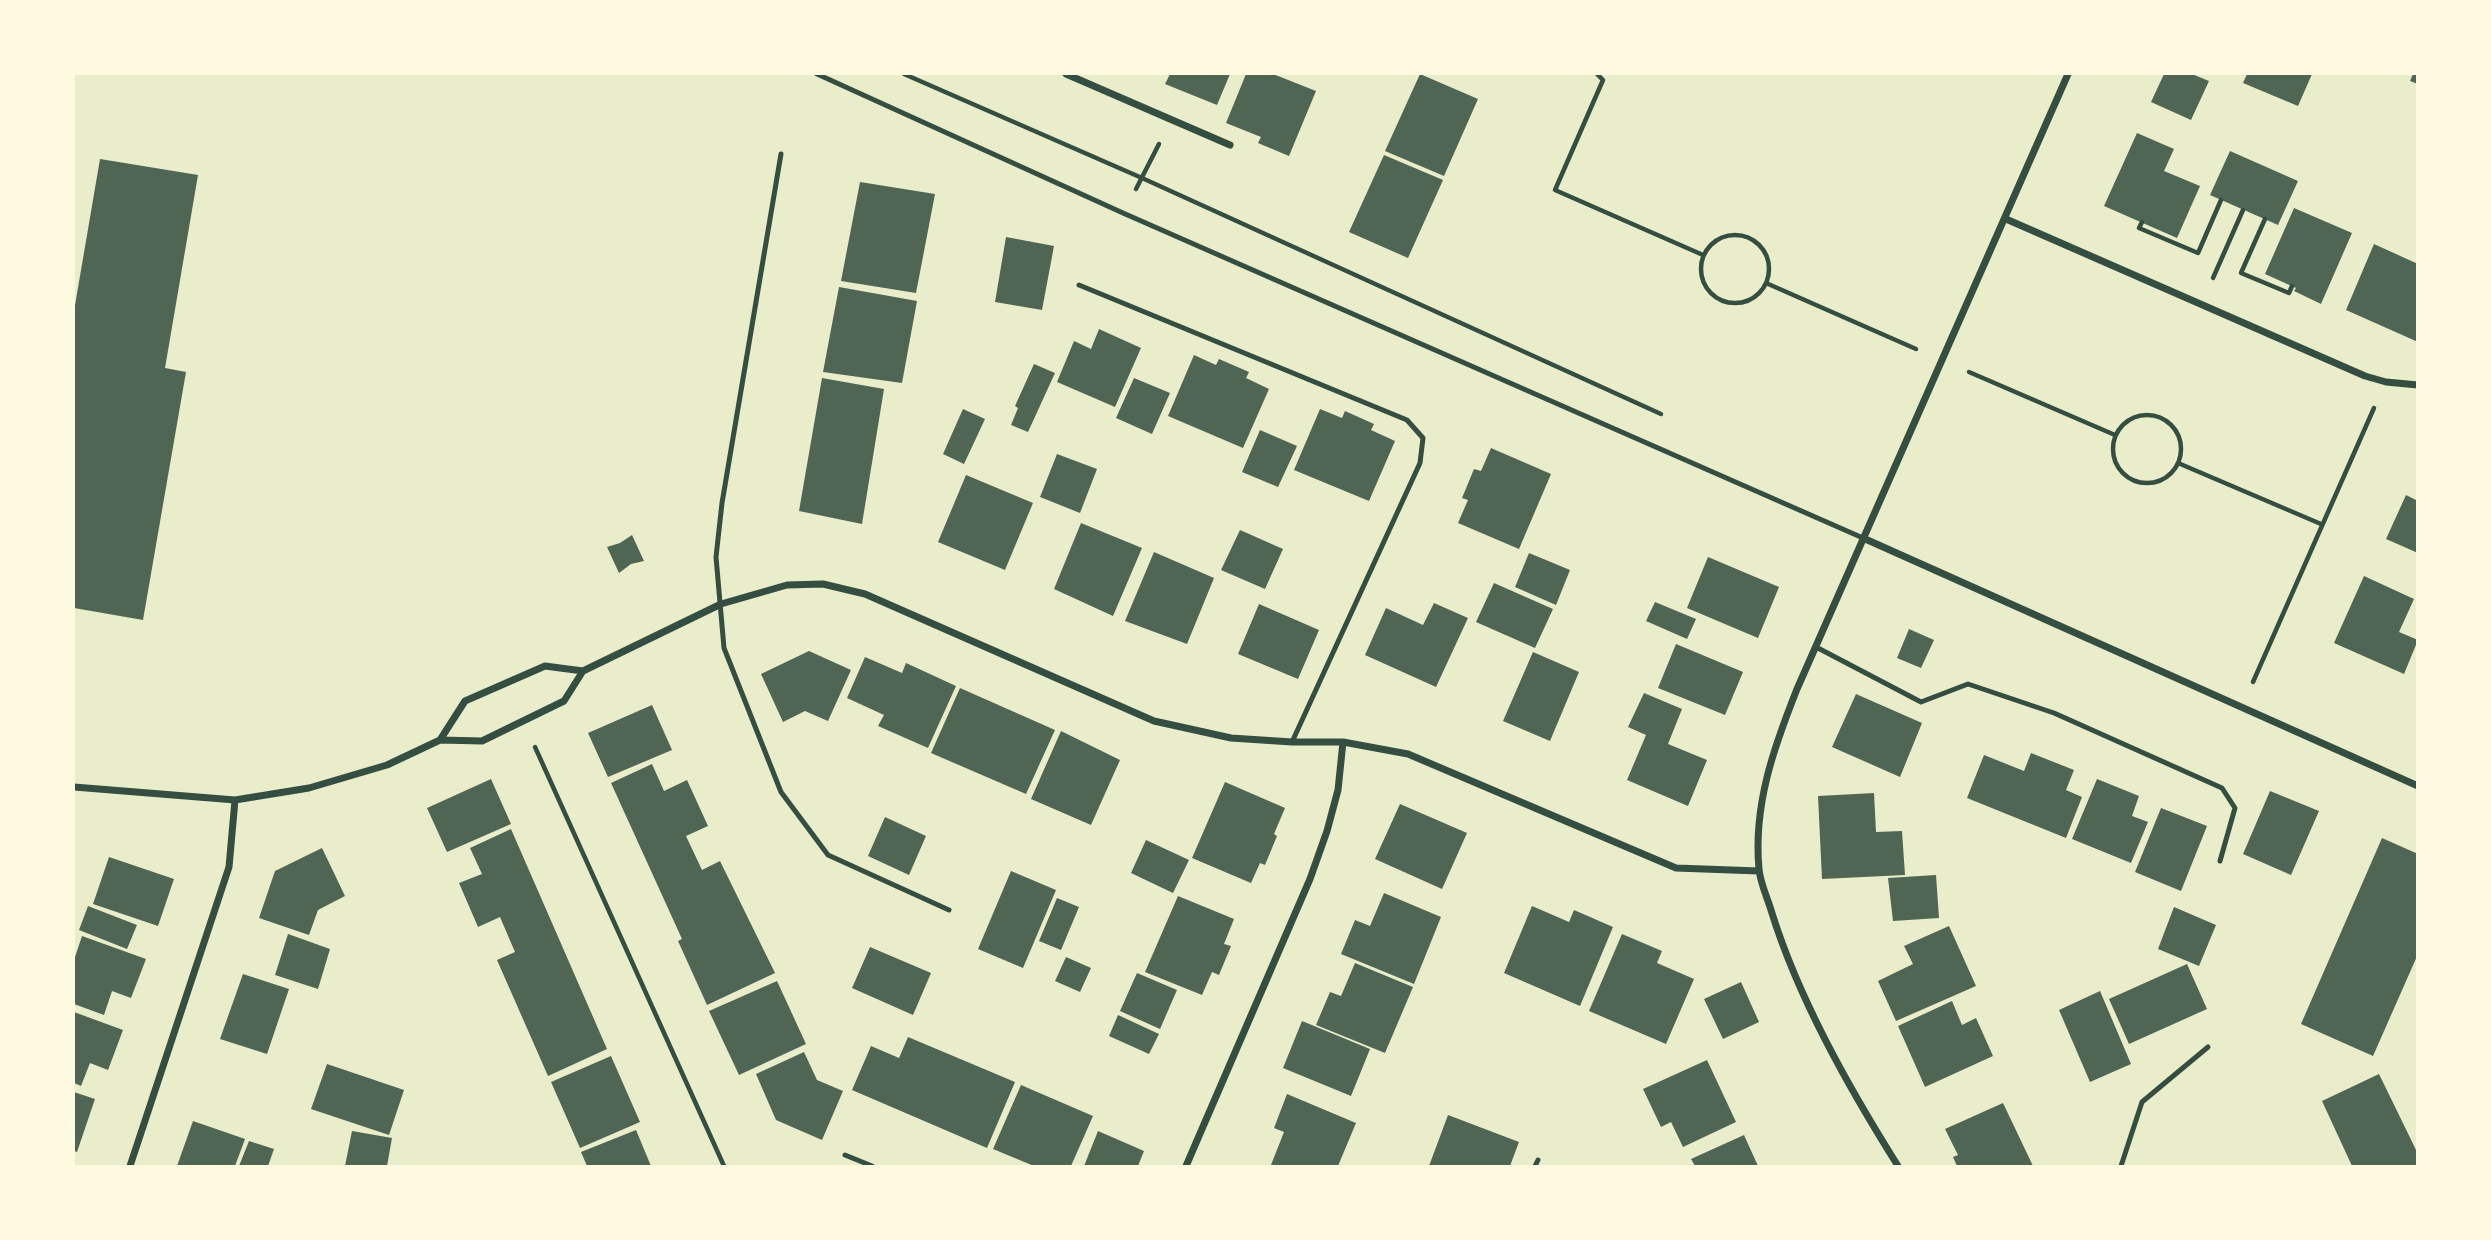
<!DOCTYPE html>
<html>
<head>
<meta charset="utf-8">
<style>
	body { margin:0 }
	#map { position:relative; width:2491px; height:1240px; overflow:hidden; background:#e9edc9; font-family:"Alegreya Sans",sans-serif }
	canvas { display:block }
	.frame { position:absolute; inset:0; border:75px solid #fefae0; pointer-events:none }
</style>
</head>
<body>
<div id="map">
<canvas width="2491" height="1240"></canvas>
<div class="frame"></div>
</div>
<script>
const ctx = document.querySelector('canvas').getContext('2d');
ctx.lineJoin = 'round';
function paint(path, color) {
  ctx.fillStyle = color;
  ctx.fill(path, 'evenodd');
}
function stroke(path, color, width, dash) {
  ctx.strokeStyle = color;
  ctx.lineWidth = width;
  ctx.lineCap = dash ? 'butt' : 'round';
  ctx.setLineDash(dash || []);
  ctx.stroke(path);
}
const building = new Path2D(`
	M1170,74H1230L1217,105L1165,84Z
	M1246,74H1273L1316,91L1289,156L1258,143L1261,137L1226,123Z
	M1420,74L1478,99L1444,176L1385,151Z
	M2164,74H2192L2209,81L2191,120L2151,102Z
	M2247,74H2312L2298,106L2243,83Z
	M2413,74H2418V84L2410,81Z
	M2137,133L2174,149L2164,171L2200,186L2177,238L2104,206Z
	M2230,151L2298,181L2278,225L2210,195Z
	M1384,155L1443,180L1408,258L1349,232Z
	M100,159L198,175L165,368L186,372L143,620L74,608V311Z
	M860,182L935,194L916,293L841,281Z
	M2294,208L2352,233L2321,304L2294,291L2296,288L2265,274Z
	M1006,237L1054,246L1042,310L995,302Z
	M2374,244L2418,264V342L2346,310Z
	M839,287L917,301L902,383L823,372Z
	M1099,329L1141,348L1115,407L1057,382L1074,341L1091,349Z
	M1194,355L1216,365L1219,359L1249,372L1246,378L1269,389L1243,448L1168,416Z
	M1034,364L1055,373L1028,432L1011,425L1018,408L1015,406Z
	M822,378L884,389L862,524L799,511Z
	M1134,378L1170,393L1152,434L1116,418Z
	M963,409L985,419L964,464L943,454Z
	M1320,409L1342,418L1345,411L1374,424L1371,430L1395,441L1369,501L1294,470Z
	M1260,430L1297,446L1278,487L1242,472Z
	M1491,448L1551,474L1519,549L1458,523L1468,500L1462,498L1474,469L1481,471Z
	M1057,454L1097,469L1080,513L1040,497Z
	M966,475L1033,503L1005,570L938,542Z
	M2406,495L2418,501V553L2386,539Z
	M1081,523L1142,548L1113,616L1054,589Z
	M1240,530L1283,549L1265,589L1221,570Z
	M632,535L644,561L631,564L619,573L607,547L620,543Z
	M1154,552L1214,578L1187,644L1125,621Z
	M1529,553L1570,570L1556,605L1515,587Z
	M1708,557L1779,587L1758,638L1687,608Z
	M2364,576L2414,599L2399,632L2418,640L2404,674L2334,643Z
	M1494,583L1553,609L1535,648L1476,622Z
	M1655,602L1696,619L1687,639L1646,621Z
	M1434,603L1468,618L1436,687L1365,655L1386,608L1423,625Z
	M1259,604L1319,630L1298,679L1238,654Z
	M1909,629L1934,640L1921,668L1897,658Z
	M1676,644L1743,672L1725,715L1658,688Z
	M809,651L851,670L828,721L805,711L783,722L761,674Z
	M1533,652L1579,672L1550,741L1503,721Z
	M865,657L902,673L906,663L956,686L928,748L878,726L884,715L847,698Z
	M960,688L1055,730L1026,794L931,753Z
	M1644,693L1682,709L1668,744L1707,760L1688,806L1627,780L1646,735L1628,727Z
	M1856,694L1922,723L1900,777L1832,747Z
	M652,705L672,750L608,777L588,733Z
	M1061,731L1120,760L1091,825L1031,799Z
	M2031,753L2074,770L2066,790L2082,797L2066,838L1967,798L1984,755L2024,771Z
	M652,764L664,791L687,780L708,826L686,836L702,870L720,861L775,973L707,1005L678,941L682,939L611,783Z
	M491,779L511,824L447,852L427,808Z
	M2097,779L2139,796L2132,816L2148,822L2131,863L2072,839Z
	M1225,782L1285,808L1274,834L1277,836L1265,865L1260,863L1251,883L1192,858Z
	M2270,791L2319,811L2291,875L2243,854Z
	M1874,793L1876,832L1902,831L1905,875L1822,879L1818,796Z
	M1400,804L1467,833L1442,889L1375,859Z
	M2161,808L2207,826L2181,891L2135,872Z
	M885,817L926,836L909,875L868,856Z
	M511,829L607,1049L548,1076L497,960L515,952L500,917L478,927L459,883L482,874L470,848Z
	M2382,838L2418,854V954L2373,1056L2301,1024Z
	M1146,840L1189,860L1173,893L1131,873Z
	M322,848L345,896L318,910L309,935L259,918L275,871Z
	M109,857L174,879L158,926L93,904Z
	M1011,871L1056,890L1023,968L978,949Z
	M1936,875L1939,918L1893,921L1888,878Z
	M1384,893L1441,917L1414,984L1341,954L1355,920L1370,926Z
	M1178,896L1234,919L1224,944L1231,946L1219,975L1212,972L1202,995L1145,972Z
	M1057,898L1079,907L1061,950L1039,941Z
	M88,906L137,925L127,949L79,930Z
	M1532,906L1569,922L1574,910L1613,927L1580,1006L1504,973Z
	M2174,907L2216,925L2199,966L2158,949Z
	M1949,926L1976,986L1896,1021L1878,981L1913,964L1904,946Z
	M288,934L330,949L318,989L275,975Z
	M1622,934L1662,951L1657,963L1694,979L1666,1044L1589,1011Z
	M82,936L146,959L131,998L112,991L104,1015L74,1004V960Z
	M870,947L931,973L913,1015L852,988Z
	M1066,957L1091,968L1080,992L1055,981Z
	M1355,963L1413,987L1385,1053L1316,1025L1330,992L1341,996Z
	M2187,964L2207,1009L2129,1044L2109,999Z
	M1137,973L1177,990L1160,1029L1120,1011Z
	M243,974L289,989L267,1054L220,1039Z
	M777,981L806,1044L739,1075L709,1011Z
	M1741,982L1759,1022L1723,1039L1704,999Z
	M2100,991L2131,1064L2090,1082L2059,1010Z
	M1952,1001L1962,1025L1976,1018L1993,1056L1925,1087L1898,1026Z
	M74,1012L123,1030L108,1070L90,1063L81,1086L74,1083Z
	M1118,1015L1159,1034L1149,1054L1109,1036Z
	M1302,1021L1370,1049L1351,1096L1283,1068Z
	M908,1037L1015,1082L987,1148L852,1090L871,1046L899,1058Z
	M804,1052L817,1080L843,1091L822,1140L776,1120L756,1074Z
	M611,1056L640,1122L580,1148L551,1082Z
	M1707,1060L1736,1122L1683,1147L1671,1122L1661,1127L1643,1089Z
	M327,1064L404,1090L389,1135L311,1109Z
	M2379,1074L2418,1154V1166H2352L2322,1101Z
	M1021,1085L1093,1116L1071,1166H1034L993,1149Z
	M74,1092L95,1099L77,1152L74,1151Z
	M1287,1094L1356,1123L1338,1166L1271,1165L1284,1132L1274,1128Z
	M2003,1103L2033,1166H1957L1953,1157L1958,1155L1945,1129Z
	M1448,1115L1519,1142L1510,1166H1429Z
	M193,1121L245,1139L235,1166H177Z
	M636,1130L651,1166H587L581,1152Z
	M352,1131L392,1138L387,1166H345Z
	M1098,1131L1144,1151L1138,1166H1084Z
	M1744,1135L1758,1166H1695L1691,1159Z
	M249,1141L274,1149L268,1166H239Z`);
const path = new Path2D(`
	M904,74L1142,178L1661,414
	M1597,74L1603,80L1555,190L1703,255
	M1136,189L1159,144
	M2265,219L2241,273L2289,293L2292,286
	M2142,222L2139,228L2198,253L2221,200
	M1701 269a34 34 0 1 1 68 0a34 34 0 1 1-68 0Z
	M2213,278L2243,210
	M1766,283L1916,349
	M1969,372L2115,435
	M2113 449a34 34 0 1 1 68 0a34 34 0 1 1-68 0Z
	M2178,463L2321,524
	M2253,682L2374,408
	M535,747L724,1166`);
const service = new Path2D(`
	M817,74L1123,213L1863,538
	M781,154L722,503L716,557L724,648L781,792L828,855L949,910
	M1079,285L1407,420L1423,438L1420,463L1292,742
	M1816,647L1921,702L1968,684L2054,713L2222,788L2235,808L2220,861
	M845,1155L872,1166
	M1535,1166L1538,1160
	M2121,1166L2142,1102L2208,1047`);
const minor = new Path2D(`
	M1066,74L1230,145
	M2006,219L2365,376L2386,382L2418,385
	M1863,538L2418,786
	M440,740L465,701L545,666L583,671
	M74,787L235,800L309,788L387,765L440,740L482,741L564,701L583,671L721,604L787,585L823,584L865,594L1154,721L1231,738L1292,742H1343L1408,754L1676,868L1759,871
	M130,1166L229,867L235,800
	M1186,1166L1310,879L1327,831L1338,790L1343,742
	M1898,1166C1849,1088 1798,998 1771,910C1767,897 1760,882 1759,869C1753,805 1774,747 1797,689L2068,74`);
paint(building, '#4f6655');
stroke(path, '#344e41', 4.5);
stroke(service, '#344e41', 5);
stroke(minor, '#344e41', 7);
</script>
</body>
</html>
